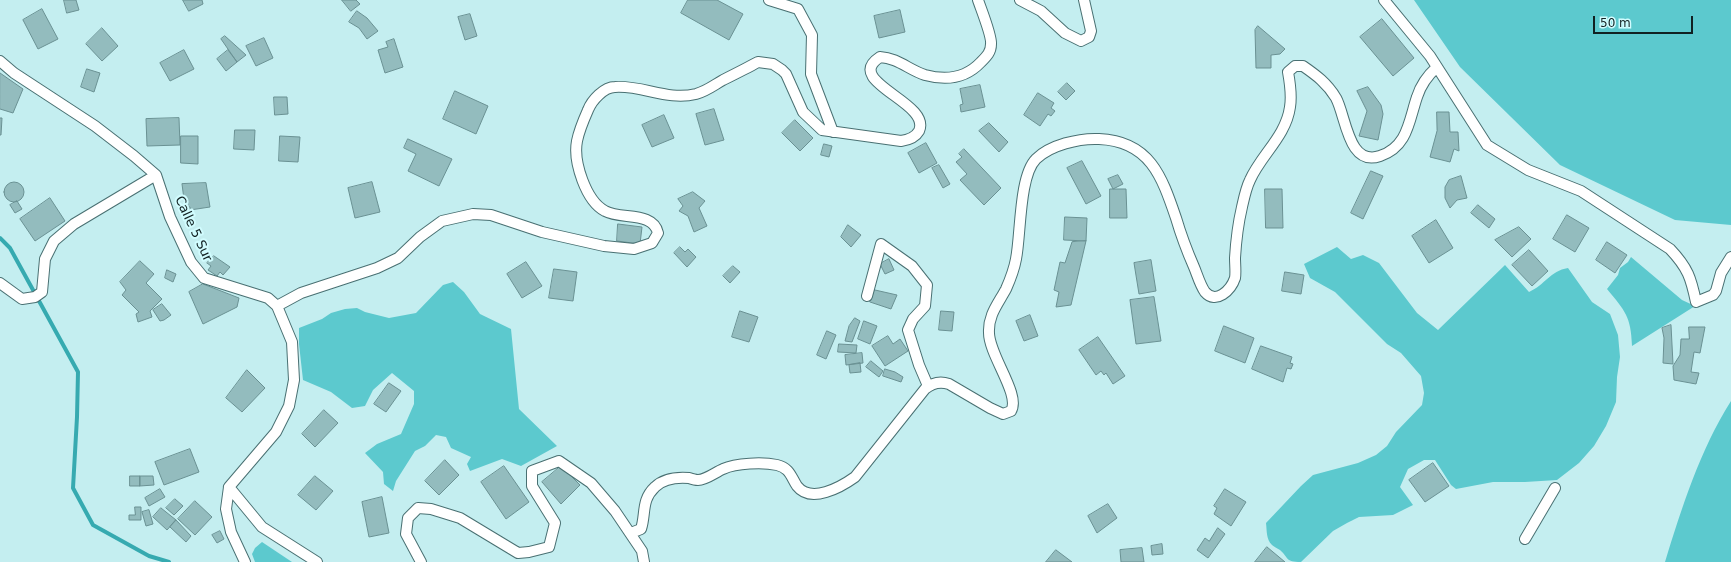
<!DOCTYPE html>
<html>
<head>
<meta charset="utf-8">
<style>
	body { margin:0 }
	#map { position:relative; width:1731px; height:562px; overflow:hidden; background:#c4eef0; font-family:"DejaVu Sans",sans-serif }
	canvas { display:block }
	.scale { position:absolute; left:1593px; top:16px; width:100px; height:18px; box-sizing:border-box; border:2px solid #112122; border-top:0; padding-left:5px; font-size:12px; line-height:14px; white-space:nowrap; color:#112122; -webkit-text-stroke:3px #d1fcfe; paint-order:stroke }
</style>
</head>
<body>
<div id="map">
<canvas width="1731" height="562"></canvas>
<div class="scale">50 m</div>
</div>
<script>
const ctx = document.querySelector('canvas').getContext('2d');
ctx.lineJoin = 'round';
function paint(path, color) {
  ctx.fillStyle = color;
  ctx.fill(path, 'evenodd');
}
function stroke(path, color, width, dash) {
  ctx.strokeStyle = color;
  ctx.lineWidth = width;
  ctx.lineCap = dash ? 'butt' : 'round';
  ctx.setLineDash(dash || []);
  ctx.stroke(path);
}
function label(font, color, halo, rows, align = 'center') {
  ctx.font = font + ' "DejaVu Sans",sans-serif';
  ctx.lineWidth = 4;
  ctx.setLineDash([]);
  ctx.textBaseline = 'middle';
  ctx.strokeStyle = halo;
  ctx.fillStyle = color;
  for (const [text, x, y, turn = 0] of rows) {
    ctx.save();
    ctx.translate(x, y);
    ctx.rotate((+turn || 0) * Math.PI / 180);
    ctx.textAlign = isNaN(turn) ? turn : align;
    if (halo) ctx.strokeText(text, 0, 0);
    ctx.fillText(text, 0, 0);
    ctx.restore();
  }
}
const green = new Path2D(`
	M1414,0H1731V225L1675,220L1560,165L1460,67Z
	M1337,247L1351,259L1363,255L1379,263L1417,313L1438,330L1505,265L1529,292C1545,285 1550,271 1568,268L1592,302L1610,314L1618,335L1620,357L1617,377L1616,402L1606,426L1594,446L1579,463L1557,480L1525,482H1493L1456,489L1451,485L1435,460H1424L1408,469L1400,487L1413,505L1393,515L1359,517L1347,523L1333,531L1301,562C1285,562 1289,558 1280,550C1277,548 1274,547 1272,545C1266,539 1267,531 1266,523L1301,486L1313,475L1358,463L1376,455L1387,446L1396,432L1422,405L1424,393L1421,376L1401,353L1387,344L1335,292L1310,278L1304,264Z
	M1631,257L1682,300L1695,306L1632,346C1631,316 1625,311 1607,289L1618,275L1620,268L1628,262Z
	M453,282L464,292L480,314L511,329L519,409L557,446L521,466L502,459L470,471L467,464L471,457L451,448L446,437L436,435L425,446L415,451L396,481L393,491L384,484L383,472L365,453L377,444L401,434L414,404V391L392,373L373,390L365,406L352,408L331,392L303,380L299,344V328L322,319L331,313L345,309L357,308L365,312L389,318L416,313L443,285Z
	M1731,401V562H1665C1682,507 1700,450 1731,401Z
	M262,542L292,562H255L252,554L255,548Z`);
const stream = new Path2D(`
	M0,238L10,248L78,372L77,417L73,488L93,525L149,556L169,562`);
const building = new Path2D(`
	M64,0H76L79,10L67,13Z
	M183,0H202L203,4L189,11Z
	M342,0H356L360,4L351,11Z
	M688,0H717L743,14L729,40L681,13Z
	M42,9L58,39L38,49L23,20Z
	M900,10L905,32L879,38L874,16Z
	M357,11L367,18L378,31L367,39L359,28L349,22Z
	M470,14L477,36L465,40L458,17Z
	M1382,19L1414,58L1393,76L1360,37Z
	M1258,26L1285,49L1280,54L1271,55V68H1256L1255,30Z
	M102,28L118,46L102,61L86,44Z
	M225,36L246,55L237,62L221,39Z
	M264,38L273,58L256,66L246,46Z
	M394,39L403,67L385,73L378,50L388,47L386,42Z
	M184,50L194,69L170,81L160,63Z
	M228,50L237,62L226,71L217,59Z
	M87,69L100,73L94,92L81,87Z
	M0,73L23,89L13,113L0,109Z
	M1067,83L1075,91L1066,100L1058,92Z
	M980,85L985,107L961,112L960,105L963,104L960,89Z
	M1368,87L1381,105L1383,114L1378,140L1359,136L1367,111L1357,91Z
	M455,91L488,106L476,134L443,119Z
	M1038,93L1054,103L1051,108L1055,111L1051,116L1048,114L1040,126L1024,115Z
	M274,97H287L288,114L275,115Z
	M714,109L724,140L705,145L696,114Z
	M1437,112H1449L1450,132H1458L1459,151L1454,149L1450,162L1430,157L1437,131Z
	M664,115L674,138L652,147L642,125Z
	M0,118H2L1,135H0Z
	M179,118L180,145L147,146L146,119Z
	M795,120L813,138L800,151L782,133Z
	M989,123L1008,142L999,152L979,131Z
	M235,130H255L254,150L234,149Z
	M181,136H198V164L181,163Z
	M280,136L300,137L298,162L279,161Z
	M408,139L452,159L439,186L408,171L416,154L404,148Z
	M926,143L937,163L919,173L908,153Z
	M824,144L832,146L829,157L821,155Z
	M964,149L1001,188L984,205L960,180L967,174L956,162L962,157L959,154Z
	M1082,161L1101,196L1086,204L1067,168Z
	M939,165L950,184L943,188L932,168Z
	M1371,171L1383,176L1363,219L1351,213Z
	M1118,175L1123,184L1113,189L1108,179Z
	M1461,176L1467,198L1457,200L1450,208L1445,198V187L1449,180Z
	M372,182L380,212L355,218L348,188Z
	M4 192a10 10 0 1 1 20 0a10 10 0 1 1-20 0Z
	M206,183L210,207L190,210V207H185L182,184Z
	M1110,189H1126L1127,218H1110Z
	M1265,189H1282L1283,228H1266Z
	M693,192L705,201L699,208L707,226L694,232L688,216L679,211L683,206L678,199Z
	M50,198L65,221L35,241L20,219Z
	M17,201L22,209L15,213L10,205Z
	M1478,205L1495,219L1489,228L1471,213Z
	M1567,215L1589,228L1575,252L1553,239Z
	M1065,217L1087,218L1086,241L1064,240Z
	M1436,220L1453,248L1429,263L1412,236Z
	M618,224L642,227L640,244L617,241Z
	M848,225L861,235L851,247L841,237Z
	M1519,227L1531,239L1512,257L1495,240Z
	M1086,241L1071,305L1056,307L1059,292L1054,290L1060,262L1065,263L1072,242Z
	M1607,242L1627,255L1615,273L1596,260Z
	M680,247L685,252L688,249L696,257L687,267L674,253Z
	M1529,250L1548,271L1532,286L1512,265Z
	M214,256L230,267L223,275L220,272L217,276L208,270L211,266L207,263Z
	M889,259L894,270L885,274L880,264Z
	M1151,260L1156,291L1139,294L1134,263Z
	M140,261L154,274L146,283L162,299L150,311L152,317L138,322L136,314L139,312L122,295L126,290L120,282Z
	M526,262L542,286L522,298L507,274Z
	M733,266L740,272L730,283L723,276Z
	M554,269L577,272L573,301L549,298Z
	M167,270L176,274L173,282L165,278Z
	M1285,272L1304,275L1301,294L1282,291Z
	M203,284L239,298L237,307L203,324L189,292Z
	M875,290L897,295L891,309L870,302Z
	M1154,297L1161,341L1136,344L1130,300Z
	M162,304L171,315L164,320L160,321L153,310Z
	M740,311L758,317L749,342L732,337Z
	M941,311L954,312L952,331L939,330Z
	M1030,315L1038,336L1024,341L1016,321Z
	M855,318L860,321L852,342L845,341L849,326Z
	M864,321L877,326L870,344L858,339Z
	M1671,325L1673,364L1663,363L1664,338L1662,328Z
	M1224,326L1254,338L1245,363L1215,351Z
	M1689,327H1705L1700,353L1694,352L1691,372L1699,373L1696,384L1674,380L1673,366L1680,355L1681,339H1689Z
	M827,331L836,335L826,359L817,355Z
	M888,336L893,344L900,339L908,351L885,366L872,346Z
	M1098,337L1125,376L1113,384L1106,373L1104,375L1101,371L1096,375L1079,350Z
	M839,344L857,345L856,353L838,352Z
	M1261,346L1292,357L1290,363L1293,364L1291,369L1287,368L1283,382L1252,369Z
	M862,353L863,363L846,365L845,355Z
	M871,361L883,371L879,377L866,367Z
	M860,363L861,372L850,373L849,365Z
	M885,369L895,372L903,377L901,382L883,376Z
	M247,370L265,388L242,412L226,398Z
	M389,383L401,391L386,412L374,404Z
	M324,410L338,423L315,447L302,434Z
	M190,449L199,472L164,485L155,462Z
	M445,460L459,475L439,495L425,481Z
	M1433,463L1449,486L1425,502L1409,480Z
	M504,466L529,502L506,519L481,482Z
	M561,466L580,485L561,504L542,482Z
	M130,476H140V486H130Z
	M140,476H153L154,485L140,486Z
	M315,476L333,491L316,510L298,495Z
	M160,489L165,497L149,506L145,498Z
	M1225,489L1246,502L1231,526L1214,514L1217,508L1214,506Z
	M382,497L389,533L369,537L362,502Z
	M175,499L183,506L174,515L166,508Z
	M195,501L212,517L195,535L178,519Z
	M1108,504L1117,518L1097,533L1088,516Z
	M135,507H141V520H129V515H135Z
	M161,508L176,520L167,530L153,517Z
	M149,510L153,524L146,526L142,512Z
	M176,520L191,536L186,542L170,527Z
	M1218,528L1225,534L1208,558L1197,550L1205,538L1209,541Z
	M220,531L224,539L217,543L212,535Z
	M1162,544L1163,554L1152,555L1151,546Z
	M1267,547L1285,562H1255Z
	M1142,548L1144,562H1121L1120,550Z
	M1056,550L1072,562H1046Z`);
const minor = new Path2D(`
	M769,0L798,9L812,35L811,74L833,132
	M1020,0L1041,11L1065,33L1081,41L1089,37L1091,31L1084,0
	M1384,0L1430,56L1487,145L1528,170L1581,191L1670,249C1688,268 1691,278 1696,302L1713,295L1716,291L1721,273L1731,257
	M0,61L14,73L95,126L134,156L156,175L170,217L191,262L204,278L268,298L277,306L292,342L294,380L289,406L276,432L229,487L262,527L317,562
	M0,283L22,299L35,297L42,292L45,259L54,241L74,224L156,175
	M867,296L881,244L912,266L927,285L925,306L913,319L908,330L919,365L928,386
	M277,306L301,293L377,268L398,258L420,237L442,221L473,214L491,215L542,232L604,246L634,249L652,243L658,233C653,211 621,220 605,211C586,201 573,162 577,141C579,131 584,119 588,110C592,100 604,87 615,87C643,85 667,101 696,94C707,91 714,85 723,80C735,74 747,68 758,62L773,64L782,70L786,74L803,112L822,130L901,141C908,140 915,138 919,131C932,102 842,82 880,57C898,58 909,70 925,75C947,81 966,78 981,62C987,56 991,52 991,44C992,36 981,9 978,0
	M229,487L226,509L231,532L245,562
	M631,533L641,529C646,514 641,500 655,487C664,478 676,477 689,478C692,479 695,480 698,480C706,480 716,472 723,469C736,463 763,462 777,465C790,468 791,477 797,486C811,504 841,487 855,477L925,389C932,383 940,381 949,384L990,408L1003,414L1011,411C1021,395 989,355 989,333C988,315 998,304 1006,289C1010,280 1014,270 1016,259C1021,234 1019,176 1036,159C1050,145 1079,138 1099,139C1150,141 1162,177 1176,218C1181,235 1187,251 1194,267C1197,274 1200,285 1205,292C1216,305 1231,290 1235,278C1236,273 1235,264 1235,258C1236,241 1238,224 1242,207C1244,198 1246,188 1250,180C1261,155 1286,136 1290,107C1292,95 1290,83 1288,72L1295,66H1303C1316,75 1327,83 1336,98C1346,116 1348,167 1380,156C1408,147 1409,120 1417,97C1421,84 1427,76 1437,67
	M1525,539L1555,488
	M421,562L406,534L408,518L418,508L431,509L460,518L518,553L529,552L549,547L555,523L532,486V471L559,461L591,483L615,511L642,551L644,562`);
const streetNames = [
	["Calle 5 Sur",193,229,65]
];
paint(green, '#5cc9ce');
stroke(stream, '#36aab0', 4);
paint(building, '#93bcbe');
stroke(building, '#6a9193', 1);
stroke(minor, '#497072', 12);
stroke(minor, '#fff', 10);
label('13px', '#112122', '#d1fcfe', streetNames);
</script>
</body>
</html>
